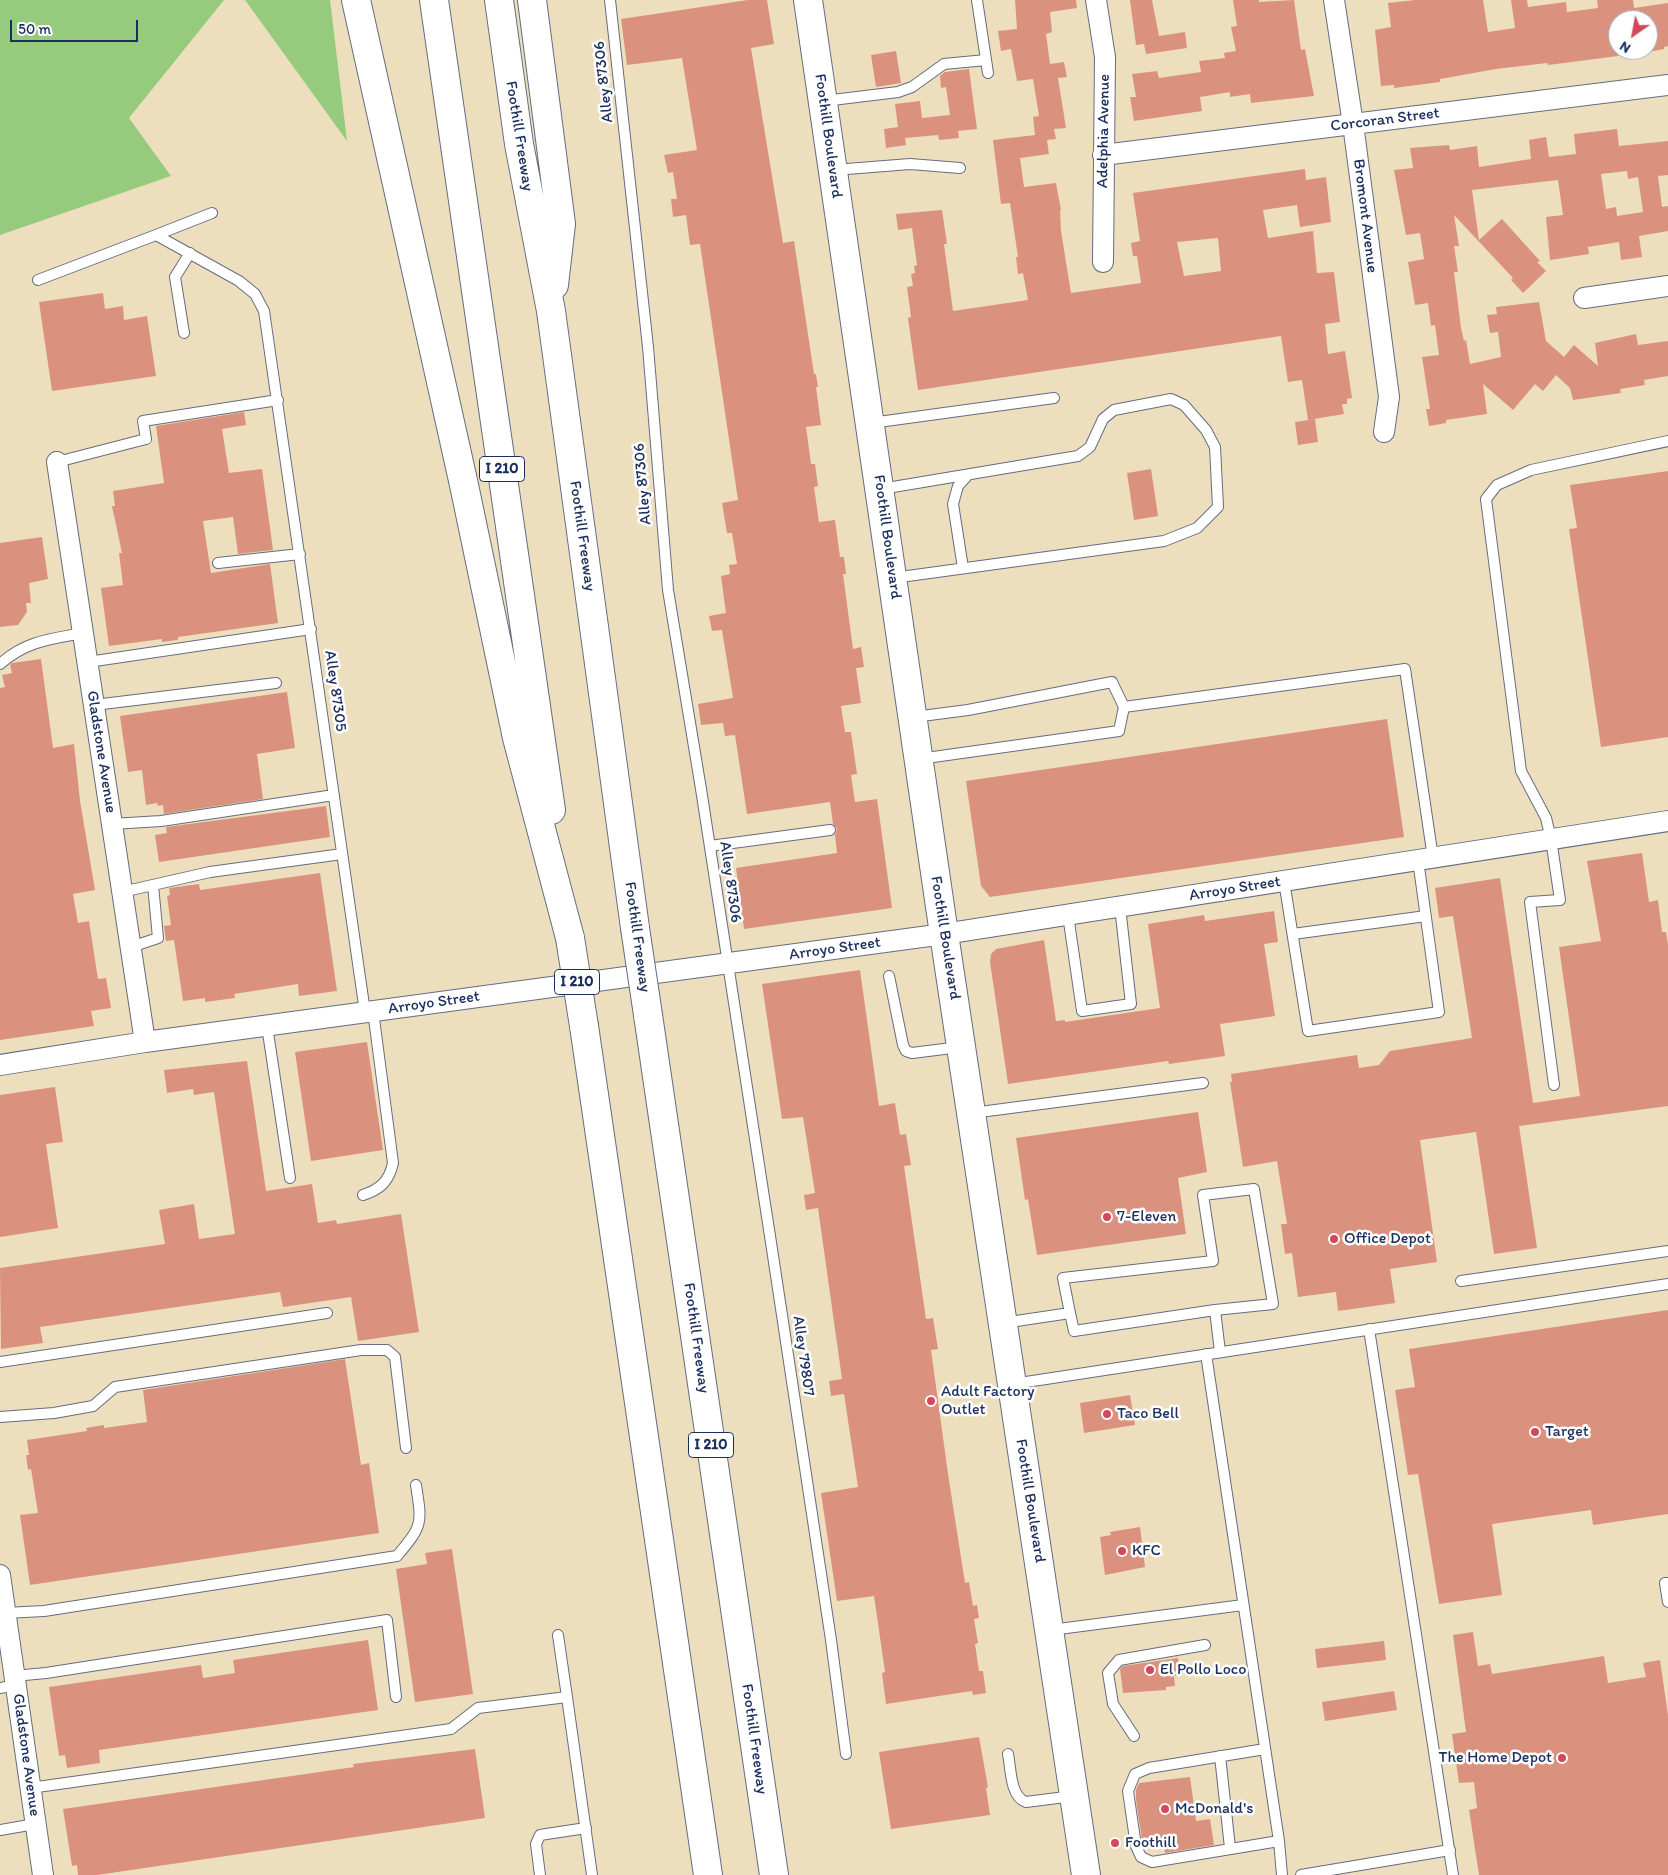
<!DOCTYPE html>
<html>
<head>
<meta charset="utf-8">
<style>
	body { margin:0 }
	#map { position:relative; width:1668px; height:1875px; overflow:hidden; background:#eddfbd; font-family:Itim,sans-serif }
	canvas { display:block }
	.north { position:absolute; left:1608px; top:10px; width:50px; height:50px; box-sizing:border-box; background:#fff; border:1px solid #a4acbf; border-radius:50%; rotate:213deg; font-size:14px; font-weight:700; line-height:20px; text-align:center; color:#1b2f5e }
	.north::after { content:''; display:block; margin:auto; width:18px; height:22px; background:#d1495b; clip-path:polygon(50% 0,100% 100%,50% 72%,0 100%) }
	.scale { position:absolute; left:10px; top:20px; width:128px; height:22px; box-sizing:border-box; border:2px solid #1b2f5e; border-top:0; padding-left:6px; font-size:15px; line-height:18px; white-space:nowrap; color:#1b2f5e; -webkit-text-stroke:4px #fff; paint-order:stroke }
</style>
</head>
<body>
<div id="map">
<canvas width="1668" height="1875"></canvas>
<div class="north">N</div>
<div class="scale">50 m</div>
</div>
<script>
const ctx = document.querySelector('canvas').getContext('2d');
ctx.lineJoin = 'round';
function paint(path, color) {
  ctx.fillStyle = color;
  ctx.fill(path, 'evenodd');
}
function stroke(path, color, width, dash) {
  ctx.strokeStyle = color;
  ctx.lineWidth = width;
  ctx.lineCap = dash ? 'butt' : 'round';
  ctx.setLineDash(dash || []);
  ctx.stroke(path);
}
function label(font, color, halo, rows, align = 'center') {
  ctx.font = font + ' Itim,sans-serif';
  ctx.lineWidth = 5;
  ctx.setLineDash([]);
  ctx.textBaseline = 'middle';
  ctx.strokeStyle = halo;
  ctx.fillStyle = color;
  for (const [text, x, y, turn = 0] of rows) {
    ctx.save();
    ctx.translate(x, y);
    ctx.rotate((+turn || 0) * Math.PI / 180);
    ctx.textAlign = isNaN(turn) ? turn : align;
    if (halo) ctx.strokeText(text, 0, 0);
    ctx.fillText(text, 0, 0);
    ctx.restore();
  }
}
const green = new Path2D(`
	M0,0H224L129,118L171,176L0,235Z
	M245,0H330L347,141Z`);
const building = new Path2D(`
	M748,0H767L774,44L751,48L783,243L794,241L814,374H816L818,387H816L821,425L806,427L811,464H815L818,486L814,487L819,522L835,520L840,557H844L846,574H843L853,649L861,647L864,667L856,668L861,703L841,706L845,732H851L857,774L851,775L855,802L877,799L892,908L744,929L736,868L837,853L835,835L837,829L833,824L830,802L747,814L735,735L725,736L723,723L701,725L698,704L733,698L722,630L712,631L709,616L726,613L721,576L730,574L729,565L737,564L732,533H727L722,503L738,500L700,244L690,245L686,215L673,217L671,199H677L673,172L668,173L664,155L697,150L682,58L627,65L621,19Z
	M1015,0H1076L1077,8L1050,12L1052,32L1046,34L1050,64L1064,62L1067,77L1058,78L1066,128L1054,129L1056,139L1047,140L1049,154L1020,158L1024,187L1056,183L1061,210H1060L1061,231L1071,293L1141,283L1137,256H1133L1131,243L1140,241L1133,193L1305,169L1306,180L1326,177L1331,222L1300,227L1297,205L1263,210L1268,238L1313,231L1317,273L1334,272L1340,322L1325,324L1328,354L1345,351L1352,398L1347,399V404H1342L1344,414L1308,420L1302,380L1288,382L1281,336L918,390L908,318L911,317L907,287L913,286L911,274L915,273L914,266L917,265L912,228L898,230L896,214L942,210L947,244H944L953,311L1028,300L1023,273L1018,274L1016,257H1018L1010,203L1001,204L993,140L1035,135L1033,117L1039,116L1033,79L1017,81L1011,49L1001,51L998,31L1017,29ZM1218,238L1221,271L1184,276L1177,242Z
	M1130,0H1152L1159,36L1185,32L1187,48L1146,54L1144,44L1136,45Z
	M1233,0H1259V2L1294,0L1301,50L1305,49L1314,96L1251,103L1250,94L1230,97V92L1200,97L1202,111L1134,121L1130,97H1136L1132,74L1157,71L1159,78L1201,72L1199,61L1225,58L1224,53L1236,51L1231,27L1237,26Z
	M1415,0H1483L1488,32L1515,28L1511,0H1527L1528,7L1566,2L1567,12L1598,8L1597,0H1633L1634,8L1668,3V46L1664,47V49L1648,52V20H1618V56L1564,63L1548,65L1547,63L1496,69L1440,79V82L1394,88V85L1381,86L1375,30L1391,27L1388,3Z
	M896,51L901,83L876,87L871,55Z
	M969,69L977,129L958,131L959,138L939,140L938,135L905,138L906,145L886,148L884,129L898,127L895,104L920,101L922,118L950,115L946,87L941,88L940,76L945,72Z
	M1617,129L1619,146L1668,141V175L1658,176L1662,207L1668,206V231L1639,236L1642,257L1621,260L1619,242L1588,247L1589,254L1550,260L1546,217L1563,215L1558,180L1472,190L1479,240L1502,219L1540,261L1537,262L1546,271L1523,293L1511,280L1513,278L1454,215L1459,246H1454L1458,272H1454L1461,328L1464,341L1466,340L1470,364L1501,357L1498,332L1490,333L1487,315L1497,314L1496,307L1539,302L1546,341L1564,357L1574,345L1598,366L1595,343L1636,334L1638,345L1668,341V376L1644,380L1645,385L1620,389L1621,393L1573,400L1570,388L1556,375L1543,391L1535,384L1513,410L1483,384L1487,414L1446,420V423L1429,426L1426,409H1430L1422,357L1439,355L1435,325L1431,326L1428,303L1415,305L1408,262L1424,259L1420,233L1406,235L1394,170L1413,168L1410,148L1449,145L1450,150L1477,146L1479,167L1531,159L1529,140L1546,137L1549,157L1576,154L1574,134ZM1627,171L1628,179L1638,177L1643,212L1617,216L1616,207L1606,209L1601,174Z
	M103,293L105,309L123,306L124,320L147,316L156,376L52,391L39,302Z
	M244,412L246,425L222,429L229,473L262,469L273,550L238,554L233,517L203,521L211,573L270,564L278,623L178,637V640L162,642V639L109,646L101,588L123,585L119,553H122L112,506H115L113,491L164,483L156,426Z
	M1315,419L1318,442L1298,445L1295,422Z
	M1151,469L1158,516L1134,520L1127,473Z
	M1668,471V737L1601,747L1569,529L1577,528L1570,485Z
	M42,537L48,579L29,583L31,603H26L27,612L18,625L0,627V543Z
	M41,659L53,748L74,744L80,801L95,890L73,894L78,923L89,921L98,979L106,978L111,1008L91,1011L94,1026L0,1040V688L5,687L2,675L12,673L10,665L12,663Z
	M287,692L295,748L257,754L263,799L164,814L163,805L158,806L157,803L146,805L142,770L128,772L120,716Z
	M1387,719L1404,837L990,897L981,886L966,781Z
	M326,806L330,837L159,862L155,835L167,833L166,827Z
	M1642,853L1649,902L1658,900L1662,932H1666L1668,945V1106L1519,1126L1537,1248L1494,1254L1476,1132L1420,1140L1437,1262L1390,1269L1395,1303L1338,1311L1336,1292L1298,1297L1292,1253L1285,1254L1281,1224H1287L1277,1161L1243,1167L1230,1082H1232L1231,1074L1357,1055L1359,1068L1379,1065L1390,1051L1472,1038L1453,916L1439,918L1435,888L1500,878L1533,1103L1580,1096L1559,947L1601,941L1587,861Z
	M320,873L337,991L299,996L298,984L234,994L235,998L205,1002V998L183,1001L174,940L166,941L164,926L171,925L167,896L170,895L169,888L199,884L200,890Z
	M1274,911L1278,942L1264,944L1275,1016L1220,1024L1225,1056L1169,1064L1168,1061L1008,1084L990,962L991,954L996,949L1044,940L1056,1021L1065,1020V1022L1160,1008L1148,924L1204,915L1205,921Z
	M860,970L879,1106L895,1103L900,1135L906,1134L911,1165L904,1166L914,1236L926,1319L933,1318L938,1349L931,1350L948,1474L965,1583L969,1582L973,1606L977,1605L979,1618L974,1619L978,1643L975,1644L979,1671H983L986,1693L973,1695L972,1691L886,1704L882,1673L885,1672L874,1596L837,1601L821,1493L858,1487L844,1394L831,1396L829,1381L842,1379L818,1208L806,1210L804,1195L815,1193L803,1117L782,1119L762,984Z
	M367,1042L383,1150L311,1161L295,1052Z
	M247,1061L266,1191L312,1184L318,1223L336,1220L337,1224L401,1214L419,1332L358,1341L351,1297L283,1307L280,1292L40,1327L43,1343L1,1349L0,1268L165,1244L159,1210L194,1204L199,1239L235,1234L214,1092L194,1095L193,1089L167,1093L164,1070Z
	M55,1087L63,1142L46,1144L58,1228L0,1237V1095Z
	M1198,1112L1207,1172L1178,1178L1186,1234L1037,1255L1028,1199L1025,1200L1016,1138Z
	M1668,1310V1514L1593,1525L1591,1510L1492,1524L1502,1595L1439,1604L1418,1474L1408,1475L1395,1390L1415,1387L1409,1349Z
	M345,1359L361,1465L369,1463L379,1533L30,1585L20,1515L38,1513L31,1469L28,1470L26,1455H29L27,1440L87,1431L86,1428L104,1425V1428L147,1422L143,1390Z
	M1130,1395L1135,1425L1084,1433L1080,1403Z
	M1140,1527L1145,1567L1105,1575L1100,1537L1111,1535L1110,1532Z
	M452,1549L473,1694L415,1702L396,1569L427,1564L425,1553Z
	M1473,1632L1478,1666L1490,1664L1492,1674L1604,1656L1608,1683L1646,1677L1643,1663L1660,1660L1668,1715V1875H1479L1469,1810L1477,1808L1474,1782L1459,1783L1452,1734L1466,1732L1453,1635Z
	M368,1640L378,1710L99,1750L100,1763L67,1768L65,1755L59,1756L49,1687L201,1665L203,1678L235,1673L233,1660Z
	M1384,1641L1386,1660L1317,1668L1315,1649Z
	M1178,1658L1180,1675L1174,1676L1175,1686L1166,1687V1690L1123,1693L1120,1669L1123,1666Z
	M1394,1691L1397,1710L1325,1721L1322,1702Z
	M979,1737L988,1787L986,1788L990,1815L891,1829L879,1752Z
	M475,1749L485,1818L97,1875H78L77,1865L72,1866L63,1809L354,1767L353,1764Z
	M1190,1777L1196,1821L1210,1819L1214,1845L1165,1853L1164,1846L1147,1848L1146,1840H1142L1136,1800V1790L1139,1783Z`);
const service = new Path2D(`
	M610,0L648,347L668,590L701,789L772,1249L831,1640L846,1754
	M977,0L988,73
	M824,101L898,92L912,87L944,64L986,60
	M834,170L910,164L960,168
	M156,235L212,213
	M38,280L156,235L239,281L255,294L264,311L365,1012
	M184,333L175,277L190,253
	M871,423L1054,398
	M57,462L146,439L143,421L278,400
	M881,489L1078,456L1090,447L1103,419L1114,410L1171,399L1184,405L1206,430L1215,447L1218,507L1197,528L1164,541L893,578
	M218,563L300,554
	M963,568L953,504L958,486L968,475
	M88,662L311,629
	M0,664C26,641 50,639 83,633
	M94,705L276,683
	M1124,707L1405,669L1433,858
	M914,717L968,710L1112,682L1124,707L1119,731L919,759
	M112,824L161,821L334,795
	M710,846L830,830
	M1284,881L1308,1031L1439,1012L1418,860
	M122,892L210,872L342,854
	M1068,915L1082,1011L1131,1004L1120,907
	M1293,934L1426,916
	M131,947L158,938L153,885
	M889,976L903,1045L906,1051L912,1053L960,1047
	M267,1026L290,1178
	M1554,1085L1530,902L1560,900L1551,839L1546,818L1521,771L1486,499L1497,485L1531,470L1668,441
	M972,1113L1203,1083
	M363,1195C381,1189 389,1181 393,1163L373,1011
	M1461,1281L1668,1251
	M1070,1313L1063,1278L1213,1261L1203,1195L1254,1189L1273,1304L1215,1310
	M1003,1323L1070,1313L1074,1331L1215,1310L1220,1352
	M1369,1329L1453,1875
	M1206,1354L1279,1841L1282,1875
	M0,1362L327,1313
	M1013,1384L1668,1284
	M0,1417L54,1413L93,1406L115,1387L361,1350H387L395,1357L406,1448
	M1668,1583H1665L1668,1602
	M5,1613L44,1611L397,1556C423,1525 422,1524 416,1485
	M1051,1630L1243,1605
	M558,1635L567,1697
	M14,1676L46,1673L387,1620L396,1697
	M0,1688L16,1685
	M1134,1736L1113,1704L1108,1673L1119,1660L1205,1645
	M1265,1749L1149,1768L1135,1774L1128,1791L1136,1846L1141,1857L1152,1862L1279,1841
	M1008,1754C1011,1768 1010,1797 1026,1802L1073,1796
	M1220,1756L1230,1848
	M30,1788L451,1729L478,1708L567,1697L592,1875
	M0,1830L35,1824
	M540,1875L536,1844L540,1835L586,1828
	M1301,1875L1450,1850`);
const minor = new Path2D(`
	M1096,0L1105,57L1103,262
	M1334,0L1353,124L1389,397L1384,432
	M1103,155L1668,85
	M1584,298L1668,286
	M57,462L145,1042
	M0,1065L145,1042L944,934L1668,821
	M0,1575L43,1875`);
const primary = new Path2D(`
	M808,0L944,934L1086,1875`);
const motorway = new Path2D(`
	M356,0L464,485L517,738L570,938
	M434,0L551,810
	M499,0L519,144L551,311L635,928
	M532,0L561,224L554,285
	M648,1015L774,1875
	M584,1026L708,1875`);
const motorwayBridge = new Path2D(`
	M635,928L648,1015
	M570,938L584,1026`);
const markers = [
	[1107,1217,5,"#d1495b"],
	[1334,1239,5,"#d1495b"],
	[931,1401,5,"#d1495b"],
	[1107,1414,5,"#d1495b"],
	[1535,1432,5,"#d1495b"],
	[1122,1551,5,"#d1495b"],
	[1150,1670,5,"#d1495b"],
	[1562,1758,5,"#d1495b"],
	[1165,1809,5,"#d1495b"],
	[1115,1843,5,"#d1495b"]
];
const shields = [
	[502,469,45],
	[577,982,45],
	[711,1445,45]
];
const shieldNames = [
	["I 210",502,469],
	["I 210",577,982],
	["I 210",711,1445]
];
const streetNames = [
	["Alley 87306",604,82,-96],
	["Corcoran Street",1385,120,-7],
	["Adelphia Avenue",1104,131,-89],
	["Foothill Freeway",519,136,81],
	["Foothill Boulevard",828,136,82],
	["Bromont Avenue",1365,216,83],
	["Alley 87306",643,484,-95],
	["Foothill Freeway",582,536,82],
	["Foothill Boulevard",887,537,82],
	["Alley 87305",335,691,82],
	["Gladstone Avenue",101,752,81],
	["Alley 87306",730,882,82],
	["Arroyo Street",1235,889,-9],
	["Foothill Freeway",637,937,82],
	["Foothill Boulevard",945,938,81],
	["Arroyo Street",835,949,-8],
	["Arroyo Street",434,1003,-8],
	["Foothill Freeway",696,1338,82],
	["Alley 79807",803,1356,82],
	["Foothill Boulevard",1030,1501,81],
	["Foothill Freeway",754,1739,82],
	["Gladstone Avenue",26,1755,82]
];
const poiNames = [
	["7-Eleven",1117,1217],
	["Office Depot",1344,1239],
	["Adult Factory",941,1392],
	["Outlet",941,1410],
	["Taco Bell",1117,1414],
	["Target",1545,1432],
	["KFC",1132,1551],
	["El Pollo Loco",1160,1670],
	["The Home Depot",1552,1758,"right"],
	["McDonald's",1175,1809],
	["Foothill",1125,1843]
];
paint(green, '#96cb7d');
paint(building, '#da927f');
stroke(service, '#646d7f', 12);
stroke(minor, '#646d7f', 22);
stroke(primary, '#646d7f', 30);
stroke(motorway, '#646d7f', 30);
stroke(service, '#fff', 10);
stroke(minor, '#fff', 20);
stroke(primary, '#fff', 28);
stroke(motorway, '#fff', 28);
stroke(motorwayBridge, '#646d7f', 30, []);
stroke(motorwayBridge, '#fff', 28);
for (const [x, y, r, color] of markers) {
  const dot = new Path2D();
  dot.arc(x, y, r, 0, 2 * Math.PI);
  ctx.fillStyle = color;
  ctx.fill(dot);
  stroke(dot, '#fff', 2);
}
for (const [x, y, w] of shields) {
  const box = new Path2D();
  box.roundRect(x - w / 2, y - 12.5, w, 25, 4);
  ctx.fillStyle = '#fff';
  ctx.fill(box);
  stroke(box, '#1b2f5e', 1);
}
label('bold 15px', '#1b2f5e', null, shieldNames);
label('16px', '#1b2f5e', '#fff', streetNames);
label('16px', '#1b2f5e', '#fff', poiNames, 'left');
</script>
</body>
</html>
